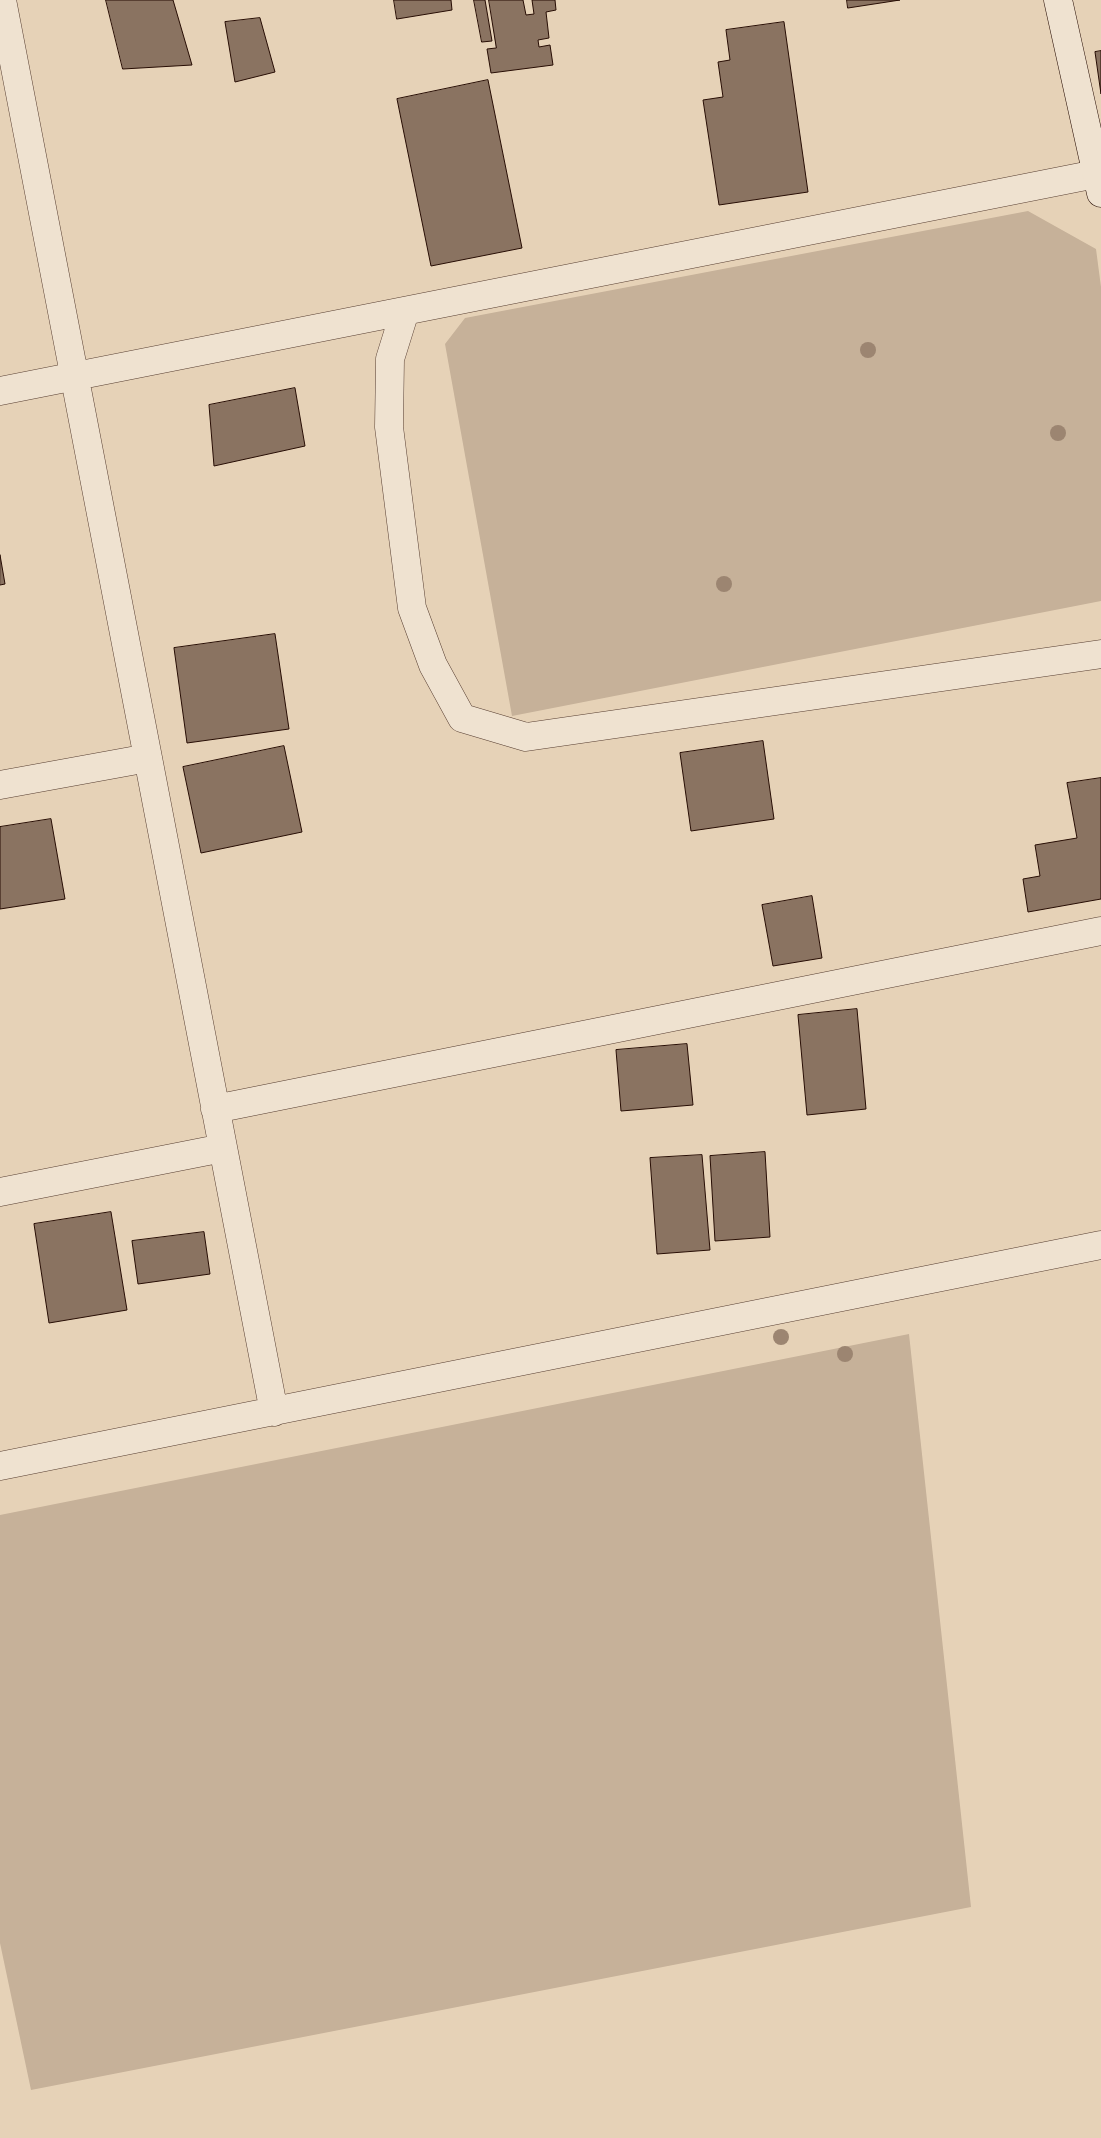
<!DOCTYPE html>
<html>
<head>
<meta charset="utf-8">
<style>
	body { margin:0 }
	canvas { display:block; background:#e6d2b7 }
</style>
</head>
<body>
<canvas width="1101" height="2138"></canvas>
<script>
const ctx = document.querySelector('canvas').getContext('2d');
ctx.lineJoin = 'round';
function paint(path, color) {
  ctx.fillStyle = color;
  ctx.fill(path, 'evenodd');
}
function stroke(path, color, width, dash) {
  ctx.strokeStyle = color;
  ctx.lineWidth = width;
  ctx.lineCap = dash ? 'butt' : 'round';
  ctx.setLineDash(dash || []);
  ctx.stroke(path);
}
const green = new Path2D(`
	M1028,211L1096,249L1101,287V601L512,716L445,344L465,318Z
	M909,1334L971,1907L31,2090L0,1943V1515Z`);
const building = new Path2D(`
	M106,0H173L192,65L123,69Z
	M394,0H451L452,10L397,19Z
	M474,0H485L492,41L482,42Z
	M489,0H523L526,15L534,14L532,0H555L556,10L546,12L549,38L538,40L539,47L550,45L553,65L491,73L487,49L496,48Z
	M847,0H900L848,8Z
	M260,18L275,72L235,82L225,22Z
	M784,22L808,192L719,205L703,100L723,97L718,62L730,60L726,30Z
	M1101,51V94L1095,52Z
	M488,80L522,248L431,266L397,99Z
	M295,388L305,446L214,466L209,405Z
	M0,555L5,584L0,585Z
	M275,634L289,729L187,743L174,648Z
	M763,741L774,819L691,831L680,753Z
	M284,746L302,832L201,853L183,767Z
	M1101,778V899L1028,912L1023,879L1040,876L1035,845L1077,838L1067,783Z
	M51,819L65,899L0,909V827Z
	M812,896L822,958L773,966L762,905Z
	M857,1009L866,1109L807,1115L798,1015Z
	M687,1044L693,1105L621,1111L616,1050Z
	M765,1152L770,1237L715,1241L710,1156Z
	M702,1155L710,1250L657,1254L650,1158Z
	M111,1212L127,1310L49,1323L34,1224Z
	M204,1232L210,1274L138,1284L132,1241Z`);
const street = new Path2D(`
	M2,0L274,1412
	M405,311L390,359L389,427L412,608L433,665L462,718L526,737L1101,654
	M0,391L1101,173
	M0,785L148,758
	M215,1109L1101,931
	M0,1192L223,1148
	M0,1466L1101,1245`);
const secondary = new Path2D(`
	M1058,0L1101,193`);
const trees = [
	[868,350],
	[1058,433],
	[724,584],
	[781,1337],
	[845,1354]
];
paint(green, '#c6b199');
paint(building, '#8a7361');
stroke(building, '#270d04', 1);
stroke(street, '#573e31', 29);
stroke(secondary, '#270d04', 29);
stroke(street, '#efe2d0', 28);
stroke(secondary, '#efe2d0', 28);
ctx.fillStyle = '#9c8571';
for (const [x, y] of trees) {
  ctx.beginPath();
  ctx.arc(x, y, 8, 0, 2 * Math.PI);
  ctx.fill();
}
</script>
</body>
</html>
